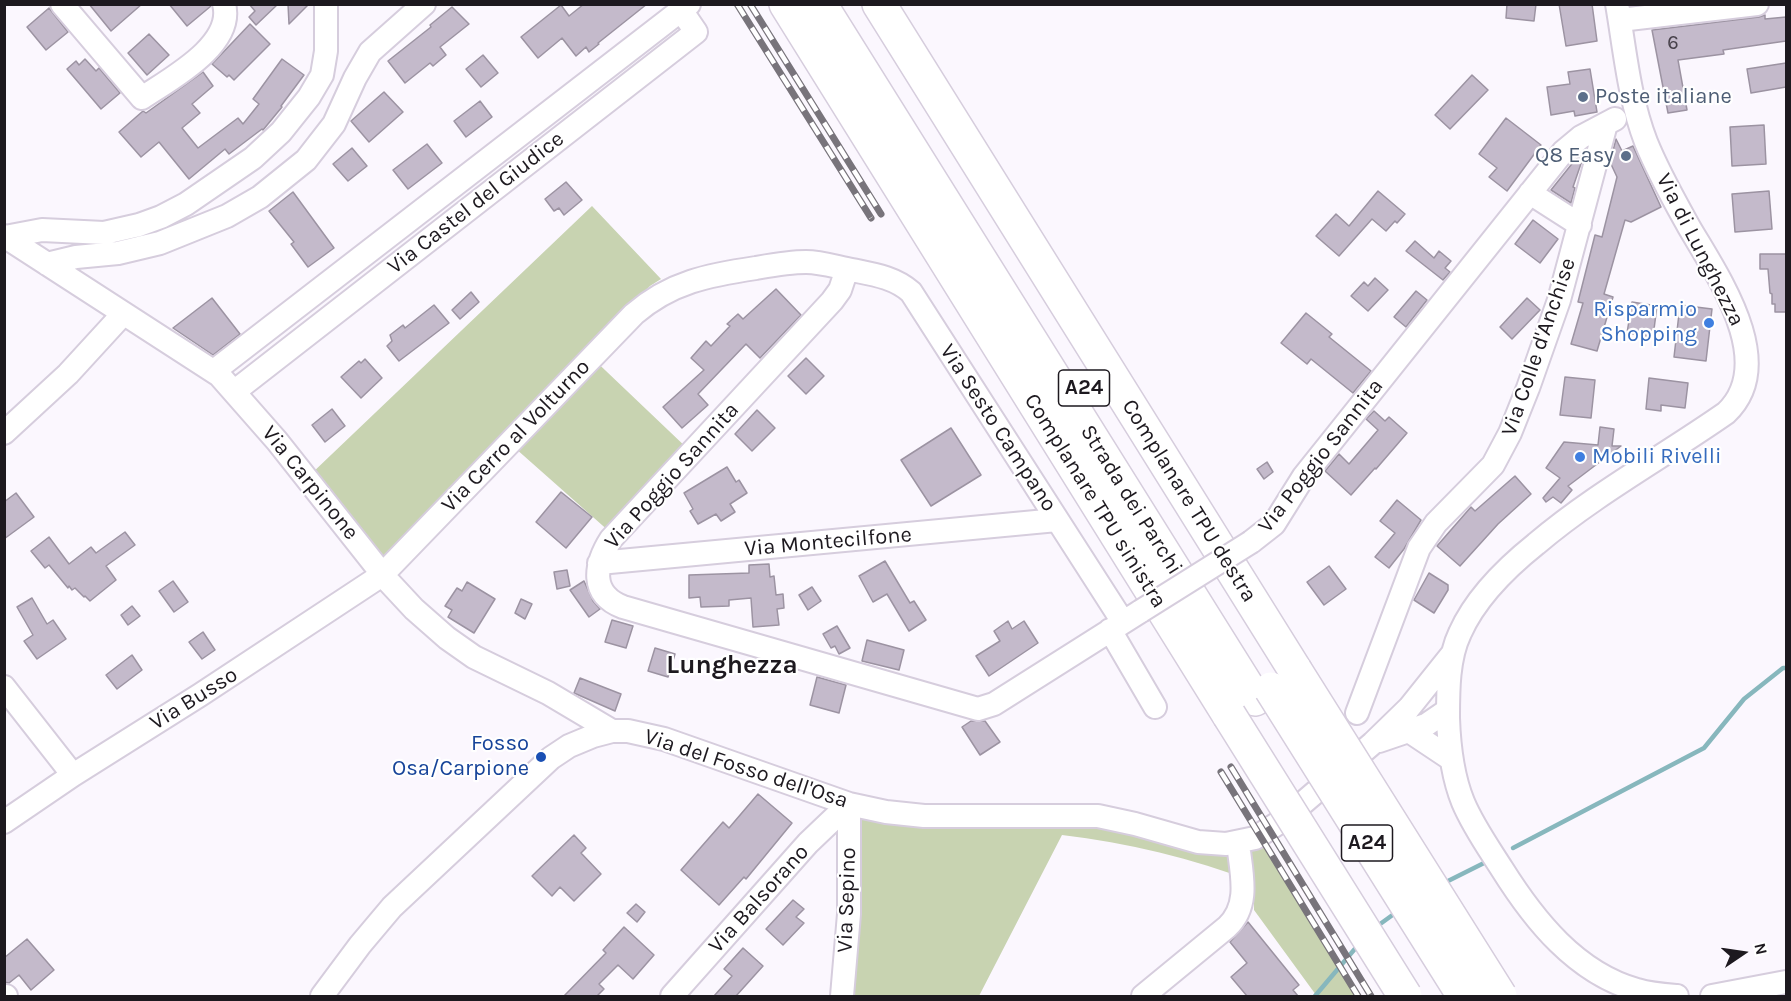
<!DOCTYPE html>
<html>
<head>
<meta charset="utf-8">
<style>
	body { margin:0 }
	#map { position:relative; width:1791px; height:1001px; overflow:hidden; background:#fbf7fe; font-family:Karla,sans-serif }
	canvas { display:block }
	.frame { position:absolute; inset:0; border:6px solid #1d191f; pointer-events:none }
	.north { position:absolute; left:1713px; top:923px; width:60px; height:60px; -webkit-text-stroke:4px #fff; paint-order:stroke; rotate:77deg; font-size:16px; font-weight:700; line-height:24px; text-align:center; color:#1d191f }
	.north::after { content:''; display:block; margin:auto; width:21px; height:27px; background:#1d191f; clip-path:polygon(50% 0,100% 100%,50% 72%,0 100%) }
</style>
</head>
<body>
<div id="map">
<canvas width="1791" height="1001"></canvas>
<div class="frame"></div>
<div class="north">N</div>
</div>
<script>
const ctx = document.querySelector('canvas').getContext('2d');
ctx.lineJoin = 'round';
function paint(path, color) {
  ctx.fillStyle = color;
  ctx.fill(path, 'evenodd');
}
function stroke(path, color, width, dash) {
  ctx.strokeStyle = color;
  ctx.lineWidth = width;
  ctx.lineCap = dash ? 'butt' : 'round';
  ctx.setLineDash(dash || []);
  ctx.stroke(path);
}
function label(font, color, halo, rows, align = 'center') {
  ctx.font = font + ' Karla,sans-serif';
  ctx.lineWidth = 4.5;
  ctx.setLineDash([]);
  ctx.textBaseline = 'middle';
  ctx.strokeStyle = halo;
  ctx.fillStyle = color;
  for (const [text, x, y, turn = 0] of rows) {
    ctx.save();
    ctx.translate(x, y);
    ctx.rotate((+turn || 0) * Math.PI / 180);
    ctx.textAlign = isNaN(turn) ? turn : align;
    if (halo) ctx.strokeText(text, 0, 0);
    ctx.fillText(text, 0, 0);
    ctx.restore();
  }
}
const green = new Path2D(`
	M592,206L661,279L650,286L585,351L689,450L611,533L515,448L391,576L310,475Z
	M849,804L1049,816L1192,841L1259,836L1358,996H1315L1316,995L1254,910V882C1193,858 1127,843 1062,835L979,996H840Z`);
const stream = new Path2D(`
	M1513,848L1704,748L1744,699L1783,668H1786
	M1444,883L1490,860
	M1376,927L1398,911
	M1315,996L1359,944`);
const building = new Path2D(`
	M89,4H142L111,31Z
	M169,4H211V6L187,26Z
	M249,4H278L256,25L249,17L255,11Z
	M288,4H309L289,24Z
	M584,4H647L598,43L599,44L589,52L586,47L576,56L562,38L538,58L521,37L561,5L569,16Z
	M1507,4H1536L1534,21L1506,18Z
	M1559,4H1592L1597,41L1566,46Z
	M452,7L469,24L440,47L446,55L433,66L430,63L405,83L388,61L431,27L430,25Z
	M49,8L68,32L46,50L27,27Z
	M1765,15V19L1786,17V41L1723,50L1724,54L1678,60L1687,110L1668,113L1652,30L1759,17Z
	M250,24L270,44L234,80L229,75L227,77L212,64Z
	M149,34L169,55L147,75L128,53Z
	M483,55L498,73L481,87L466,69Z
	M85,59L96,71L99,68L120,93L101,109L67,69L76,61L79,65Z
	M282,59L304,75L281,106L282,107L263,130L262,129L229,154L225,149L189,179L159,142L141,157L119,132L143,111L146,113L203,72L213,86L192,104L200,113L182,128L198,148L238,118L243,124L259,104L253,99Z
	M1786,63V87L1751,93L1747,69Z
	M1590,69L1597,112L1575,116L1574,111L1551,115L1547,87L1570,84L1568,72Z
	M1472,75L1488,90L1450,129L1435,115Z
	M384,92L403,112L369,142L351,121Z
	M480,101L492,117L466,137L454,121Z
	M1506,118L1541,145L1507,191L1489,177L1497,168L1479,154Z
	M1764,125L1766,164L1732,166L1730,127Z
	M1616,139L1622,151L1633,146L1661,207L1631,222L1625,220L1604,294L1613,297L1597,351L1571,344L1583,303L1578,302L1595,235L1602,237L1617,177L1610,162Z
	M427,144L442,163L408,189L393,170Z
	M352,148L367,166L348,181L333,164Z
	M1585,152L1573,187L1575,188L1571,203L1551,190L1575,160Z
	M566,182L582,200L564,215L559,208L554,211L545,199Z
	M1378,191L1405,214L1397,223L1395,221L1386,231L1372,219L1339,256L1316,236L1336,214L1349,226Z
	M1769,191L1772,229L1735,232L1732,194Z
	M293,192L334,248L308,267L291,244L294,242L269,211Z
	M1533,220L1558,239L1540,263L1515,244Z
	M1415,241L1434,258L1439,251L1451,261L1445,268L1450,272L1443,280L1406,251Z
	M1760,254H1786V312H1775V304H1772V294L1770,293L1768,269H1760Z
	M1375,278L1388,290L1368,311L1351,296L1364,282L1368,286Z
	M776,289L801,315L760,358L746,344L698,394L708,405L682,428L663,407L704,370L691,358L706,341L711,346L730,326L727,324L738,314L743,319Z
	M1416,291L1427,300L1406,327L1394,317Z
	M471,292L479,302L460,319L452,310Z
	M212,298L240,334L213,355L173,328Z
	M1527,298L1540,310L1512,339L1500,327Z
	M1632,302L1657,306L1653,337L1627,333Z
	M434,305L449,323L399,361L387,346L392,341L390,335L403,325L405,328Z
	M1680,305L1712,309L1706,361L1674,357Z
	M1306,313L1332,334L1329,337L1371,371L1353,393L1311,359L1307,364L1281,343Z
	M806,358L824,376L806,394L788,376Z
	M365,359L382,378L361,398L341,377L359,361L361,363Z
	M1565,377L1595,380L1591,418L1560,415Z
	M1649,378L1688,383L1685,408L1661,405V411L1646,409Z
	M332,409L345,426L325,442L312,425Z
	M757,410L775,428L752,451L735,434Z
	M1374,411L1385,421L1389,417L1407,433L1376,469L1375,468L1351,495L1325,471L1339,454L1349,464L1378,430L1366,419Z
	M1600,427L1614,429L1612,446H1621L1568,486L1572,490L1561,503L1553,497L1546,502L1543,498L1560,478L1546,468L1564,442L1598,445Z
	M951,428L981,475L931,506L901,460Z
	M1267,462L1273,472L1264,479L1257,469Z
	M727,467L736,482L739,480L747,493L730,504L735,512L721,521L716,514L698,524L690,511L693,509L684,493Z
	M1515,476L1531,494L1498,524L1460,566L1437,546L1471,507L1475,511Z
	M561,492L592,517L566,548L536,522Z
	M16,493L34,517L4,539V502Z
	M1397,500L1421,520L1404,549L1389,568L1375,557L1395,533L1380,521Z
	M125,532L135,545L106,566L116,580L90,601L85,596L84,597L75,588L72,590L69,586L68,588L49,565L45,568L31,551L49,537L69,564L91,547L96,553Z
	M885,561L910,603L914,601L926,620L909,631L887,594L873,602L859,576Z
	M769,564L770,577L774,576L776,595L783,594L784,608L777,609L779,625L753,627L751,598L729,600V606L701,607L700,597L689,598V575L749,573V565Z
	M1329,566L1346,589L1324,605L1307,582Z
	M567,570L570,586L557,589L554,572Z
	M1429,573L1448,585V590L1434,613L1414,600Z
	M173,581L188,602L174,612L159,591Z
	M584,581L593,601L600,609L589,617L570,590Z
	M467,582L495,599L474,633L448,617L452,610L445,606L457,588L462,591Z
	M812,587L821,601L808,610L799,595Z
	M32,598L47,624L53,620L66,639L37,659L24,641L33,635L17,607Z
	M521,599L532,604L525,619L515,613Z
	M132,606L140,616L128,625L121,615Z
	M612,620L633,626L626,648L605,642Z
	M1008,621L1012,629L1024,621L1038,643L989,676L976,656L1000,641L994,631Z
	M837,626L850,648L839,654L835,646L831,648L823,634Z
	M203,632L215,650L202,659L189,642Z
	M867,640L904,650L899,670L862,661Z
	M655,648L675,654L668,677L648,671Z
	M132,655L142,670L117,689L106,675Z
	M817,677L846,685L839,713L810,705Z
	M580,678L621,694L615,711L574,693Z
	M971,721H985L1000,742L980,755L962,727Z
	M758,794L792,823L746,879L744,877L719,905L681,870L723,822L729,828Z
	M574,835L586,848L581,853L601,874L574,901L560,887L552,896L532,876Z
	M793,900L804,909L796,917L804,923L783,945L766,929Z
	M636,904L645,912L637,922L627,913Z
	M1248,922L1299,985L1293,990L1298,996H1247L1231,977L1247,963L1230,942Z
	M624,927L654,955L633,979L618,965L599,984L604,989L597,996H564L606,953L603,950Z
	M27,939L54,970L31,990L19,975L9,983L4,982V958Z
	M743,948L763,966L736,996H714L732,976L724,969Z`);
const minor = new Path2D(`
	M62,4L142,98C170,79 235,45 224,4
	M1617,4C1625,51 1629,98 1646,142C1658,172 1674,200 1689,227C1717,275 1779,363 1726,413C1663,457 1595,494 1536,544C1506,568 1476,597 1460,633C1448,658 1448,690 1448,718C1449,747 1452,775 1463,802C1473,826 1488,847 1502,869C1534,920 1576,973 1637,990C1650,994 1664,995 1677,996
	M1620,20L1757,4
	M1530,193L1580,225
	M4,236L219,375L277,441L387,580L414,609L447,638L474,657L548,693L612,731
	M5,237L42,230L104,233L139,225L161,217L186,204L253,158L281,132L309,97L322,75L326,51V4
	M47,264L76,257L118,253L160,243L227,216L260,197L306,160L334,124L355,78L370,52L424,4
	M847,269C870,274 893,276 911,292L1123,622
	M214,371L689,4
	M235,391L696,32L681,10
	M4,433L68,374L123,314
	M1251,542L1274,524L1304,476L1563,152L1581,137L1615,119
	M599,563L1057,520
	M1110,630L1155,707
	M4,687L73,775
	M1357,713L1419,548L1436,523L1493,465L1510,433L1528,388L1559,300L1606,124
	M1409,731L1451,759
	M1379,741L1426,725L1448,710
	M4,822L73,775L200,695L382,575L634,314C671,282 709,275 756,268C773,265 789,262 806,262C820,262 833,266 847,269L840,290L832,301L611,539C595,564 589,594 623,607L978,709L994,704L1141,611
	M4,996H6
	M322,996L360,945L392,907L551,758L569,746L593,736L612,731H628L664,739L849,804L886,812L924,816H1098L1135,824L1198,842L1226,844L1255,838L1283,820L1373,743L1409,708L1453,653
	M672,996L808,843L849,804
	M842,996L849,914V804
	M1143,996L1227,927C1251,905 1241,872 1238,843
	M1712,996L1786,982`);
const highway = new Path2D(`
	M786,4L1229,715
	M820,4L1255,699
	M879,4L1295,670`);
const rail = new Path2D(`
	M737,4L871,218
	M750,4L881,214
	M1231,767L1371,996
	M1221,772L1358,996`);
const minorBridge = new Path2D(`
	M1141,611L1251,542`);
const highwayBridge = new Path2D(`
	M1295,670L1500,996
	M1271,689L1464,996
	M1229,715L1405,996`);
const markers = [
	[1583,97,6,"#5c6f8a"],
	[1626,156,6,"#5c6f8a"],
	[1709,323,6,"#3f7fe0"],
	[1580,457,6,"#3f7fe0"],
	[541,757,6,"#1a4fb4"]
];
const numberNames = [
	["6",1673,43]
];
const shields = [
	[1084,388,51],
	[1367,843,51]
];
const shieldNames = [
	["A24",1084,388],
	["A24",1367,843]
];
const serviceNames = [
	["Poste italiane",1595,97],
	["Q8 Easy",1614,156,"right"]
];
const streetNames = [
	["Via Castel del Giudice",476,203,-38],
	["Via di Lunghezza",1700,250,63],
	["Via Colle d'Anchise",1539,347,-71],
	["Via Sesto Campano",998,428,57],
	["Via Cerro al Volturno",516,436,-46],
	["Via Poggio Sannita",1321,456,-52],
	["Via Poggio Sannita",672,476,-48],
	["Via Carpinone",310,483,51],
	["Strada dei Parchi",1131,500,58],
	["Complanare TPU sinistra",1095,501,58],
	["Complanare TPU destra",1189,501,58],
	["Via Montecilfone",828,542,-5],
	["Via Busso",194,699,-32],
	["Via del Fosso dell'Osa",746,769,18],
	["Via Balsorano",759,899,-48],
	["Via Sepino",847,900,-88]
];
const shopNames = [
	["Risparmio",1697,310],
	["Shopping",1697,335],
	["Mobili Rivelli",1592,457,"left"]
];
const transitNames = [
	["Fosso",529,744],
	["Osa/Carpione",529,769]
];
const quarterNames = [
	["Lunghezza",732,666]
];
paint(green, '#c8d3b1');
stroke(stream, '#87b7bd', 4.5);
paint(building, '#c4bacb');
stroke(building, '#9c93a2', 1.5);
stroke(minor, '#d6cddd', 26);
stroke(highway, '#d6cddd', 36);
stroke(minor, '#fff', 22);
stroke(highway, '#fff', 33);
stroke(rail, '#78747b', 7);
stroke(rail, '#fff', 4.5, [14]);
stroke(minorBridge, '#d6cddd', 26, []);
stroke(highwayBridge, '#d6cddd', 36, []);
stroke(minorBridge, '#fff', 22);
stroke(highwayBridge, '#fff', 33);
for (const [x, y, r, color] of markers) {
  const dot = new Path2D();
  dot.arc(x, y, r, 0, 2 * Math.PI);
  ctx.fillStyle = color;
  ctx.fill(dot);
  stroke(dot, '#fff', 2);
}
label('20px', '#47414a', null, numberNames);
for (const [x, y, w] of shields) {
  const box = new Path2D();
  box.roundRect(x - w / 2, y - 18, w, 36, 4.5);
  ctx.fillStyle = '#fff';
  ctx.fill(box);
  stroke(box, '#1d191f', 1.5);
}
label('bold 21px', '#1d191f', null, shieldNames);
label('22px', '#4e5e75', '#fff', serviceNames, 'left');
label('22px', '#1d191f', '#fff', streetNames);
label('22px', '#366cbe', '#fff', shopNames, 'right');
label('22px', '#164399', '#fff', transitNames, 'right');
label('bold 26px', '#1d191f', '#fff', quarterNames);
</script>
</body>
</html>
